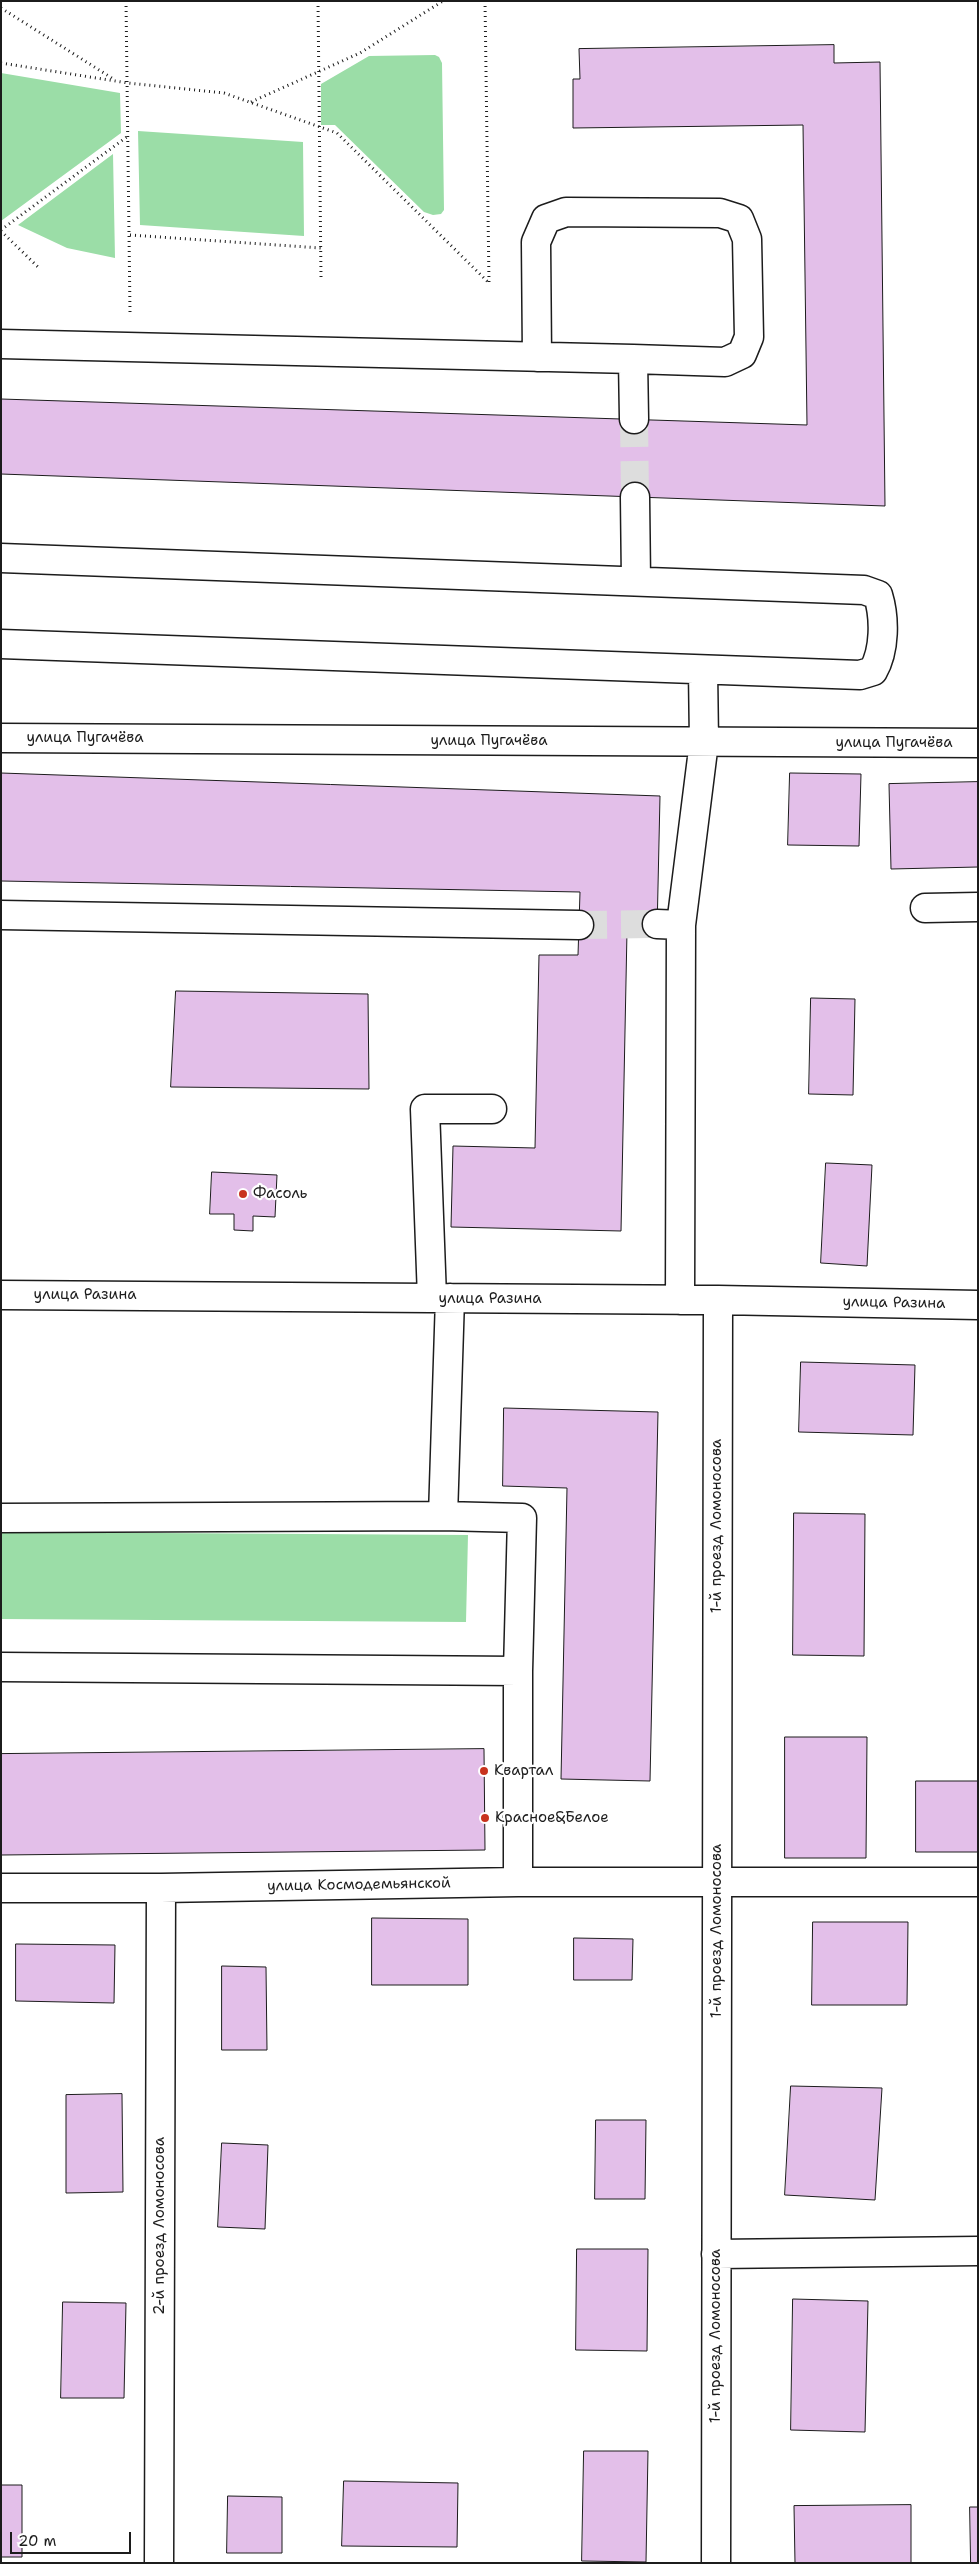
<!DOCTYPE html>
<html>
<head>
<meta charset="utf-8">
<style>
	body { margin:0 }
	#map { position:relative; width:979px; height:2564px; overflow:hidden; background:#fff; font-family:"Shantell Sans",sans-serif }
	canvas { display:block }
	.frame { position:absolute; inset:0; border:2px solid #1c1c1c; pointer-events:none }
	.scale { position:absolute; left:10px; top:2532px; width:121px; height:22px; box-sizing:border-box; border:2px solid #1c1c1c; border-top:0; padding-left:6px; font-size:15px; line-height:18px; white-space:nowrap; color:#1c1c1c; -webkit-text-stroke:4px #fff; paint-order:stroke }
</style>
</head>
<body>
<div id="map">
<canvas width="979" height="2564"></canvas>
<div class="frame"></div>
<div class="scale">20 m</div>
</div>
<script>
const ctx = document.querySelector('canvas').getContext('2d');
ctx.lineJoin = 'round';
function paint(path, color) {
  ctx.fillStyle = color;
  ctx.fill(path, 'evenodd');
}
function stroke(path, color, width, dash) {
  ctx.strokeStyle = color;
  ctx.lineWidth = width;
  ctx.lineCap = dash ? 'butt' : 'round';
  ctx.setLineDash(dash || []);
  ctx.stroke(path);
}
function label(font, color, halo, rows, align = 'center') {
  ctx.font = font + ' "Shantell Sans",sans-serif';
  ctx.lineWidth = 4.5;
  ctx.setLineDash([]);
  ctx.textBaseline = 'middle';
  ctx.strokeStyle = halo;
  ctx.fillStyle = color;
  for (const [text, x, y, turn = 0] of rows) {
    ctx.save();
    ctx.translate(x, y);
    ctx.rotate((+turn || 0) * Math.PI / 180);
    ctx.textAlign = isNaN(turn) ? turn : align;
    if (halo) ctx.strokeText(text, 0, 0);
    ctx.fillText(text, 0, 0);
    ctx.restore();
  }
}
const green = new Path2D(`
	M435,55L439,57L442,63L444,210L441,214L433,215L424,212L335,125H321V84L369,56Z
	M1,73L120,93L121,133L1,221Z
	M138,131L303,142L304,236L140,225Z
	M113,154L115,258L67,248L18,225Z
	M1,1532L468,1535L466,1622L1,1619Z`);
const building = new Path2D(`
	M834,45V63L880,62L885,506L1,474V399L807,425L803,125L573,128V79H580L579,49Z
	M1,773L660,796L657,932L627,931L621,1231L451,1227L453,1146L535,1148L539,955H578L580,892L1,881Z
	M790,773L861,774L859,846L788,845Z
	M978,782V867L891,869L889,784Z
	M176,991L368,994L369,1089L171,1087Z
	M811,998L855,999L853,1095L809,1094Z
	M826,1163L872,1165L867,1266L821,1263Z
	M212,1172L277,1175L275,1217L253,1216V1231L234,1230V1214H210Z
	M801,1362L915,1365L913,1435L799,1432Z
	M504,1408L658,1412L650,1781L561,1779L567,1488L503,1486Z
	M794,1513L865,1514L864,1656L793,1655Z
	M785,1737H867L866,1858H785Z
	M484,1749L485,1850L1,1855V1754Z
	M916,1781H978V1852H916Z
	M372,1918L468,1919V1985H372Z
	M813,1922H908L907,2005H812Z
	M574,1938L633,1939L632,1980H574Z
	M16,1944L115,1945L114,2003L16,2001Z
	M222,1966L266,1967L267,2050H222Z
	M791,2086L882,2088L875,2200L785,2195Z
	M122,2094L123,2192L66,2193V2095Z
	M596,2120H646L645,2199H595Z
	M222,2143L268,2145L265,2229L218,2227Z
	M577,2249H648L647,2351L576,2350Z
	M793,2299L868,2301L865,2432L791,2430Z
	M63,2302L126,2303L124,2398H61Z
	M584,2451H648L646,2562L582,2561Z
	M344,2481L458,2483L457,2547L342,2546Z
	M1,2485H22V2557H1Z
	M228,2496L282,2497V2553H227Z
	M911,2505V2563H795L794,2506Z
	M970,2507H978V2563H971Z`);
const minorTunnel = new Path2D(`
	M634,419L635,497
	M579,925L657,924`);
const path = new Path2D(`
	M126,1L130,312
	M318,1L321,277
	M485,1L489,283
	M1,8L115,80
	M1,63L128,83L224,93L337,133L489,283
	M251,102L360,53L443,1
	M1,230L128,136
	M1,231L39,268
	M130,235L321,248`);
const minor = new Path2D(`
	M1,344L633,359L634,419
	M537,357L536,242L546,219L566,212L720,213L739,219L747,239L749,337L742,354L725,362L633,359
	M635,497L636,581
	M1,558L864,590L878,595C885,618 885,650 873,671L860,675L1,644
	M1,738L978,743
	M925,908L978,907
	M1,915L579,925
	M657,924L681,925L680,1300
	M681,925L704,742L703,670
	M1,1295L718,1300L978,1305
	M432,1298L425,1109H492
	M443,1516L522,1518L518,1671V1882
	M1,1518L443,1516L450,1298
	M1,1667L518,1671
	M1,1888H161L518,1882H978
	M716,2254L978,2251
	M159,2563L161,1888
	M716,2563L718,1300`);
const markers = [
	[243,1194,5,"#c8321e"],
	[484,1771,5,"#c8321e"],
	[485,1818,5,"#c8321e"]
];
const streetNames = [
	["улица Пугачёва",85,738],
	["улица Пугачёва",489,741],
	["улица Пугачёва",894,743],
	["улица Разина",85,1295],
	["улица Разина",490,1299],
	["улица Разина",894,1303,1],
	["1-й проезд Ломоносова",717,1526,-90],
	["улица Космодемьянской",359,1885,-1],
	["1-й проезд Ломоносова",717,1931,-90],
	["2-й проезд Ломоносова",160,2226,-90],
	["1-й проезд Ломоносова",716,2336,-90]
];
const poiNames = [
	["Фасоль",253,1194],
	["Квартал",494,1771],
	["Красное&Белое",495,1818]
];
paint(green, '#9bdda7');
paint(building, '#e3bfe9');
stroke(building, '#1c1c1c', 1);
stroke(minorTunnel, '#ddd', 28, [28, 14]);
stroke(minor, '#1c1c1c', 31);
stroke(path, '#1c1c1c', 3, [1, 4]);
stroke(minor, '#fff', 28);
for (const [x, y, r, color] of markers) {
  const dot = new Path2D();
  dot.arc(x, y, r, 0, 2 * Math.PI);
  ctx.fillStyle = color;
  ctx.fill(dot);
  stroke(dot, '#fff', 2);
}
label('15px', '#1c1c1c', '#fff', streetNames);
label('15px', '#1c1c1c', '#fff', poiNames, 'left');
</script>
</body>
</html>
